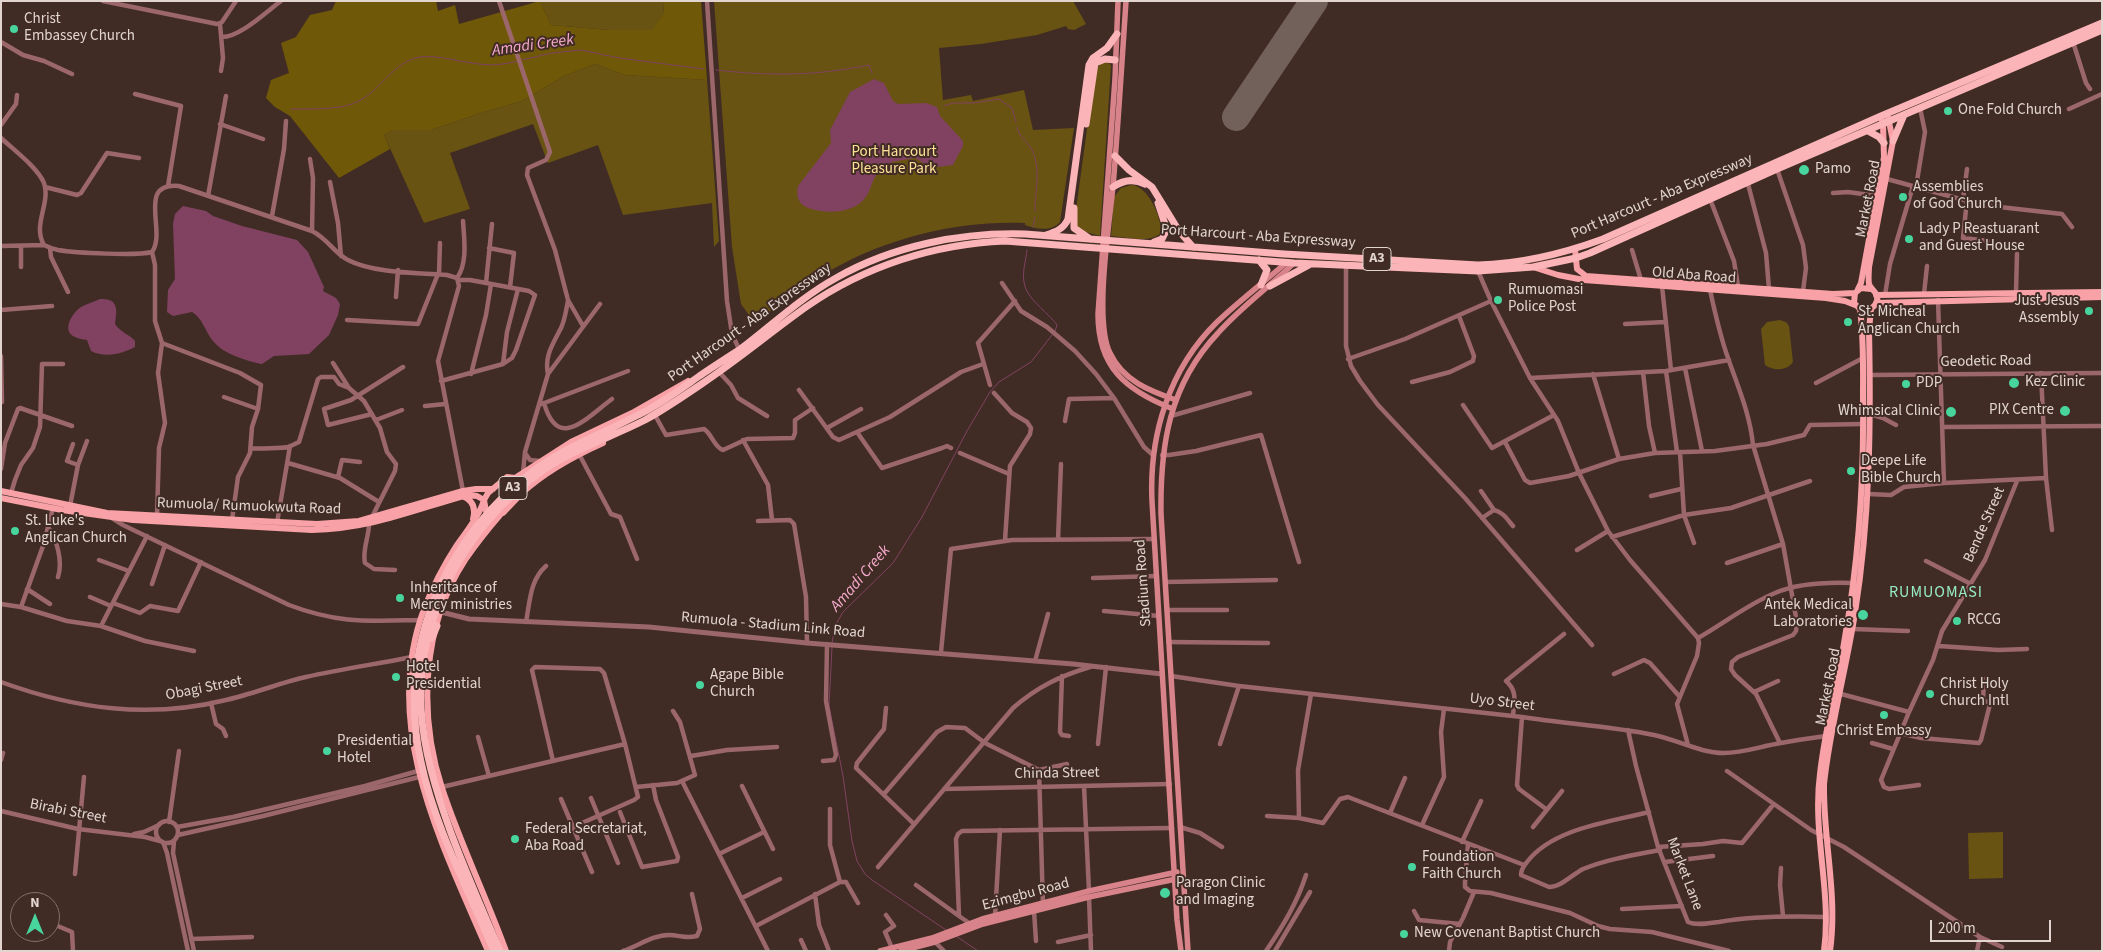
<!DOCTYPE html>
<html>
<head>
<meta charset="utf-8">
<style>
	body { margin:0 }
	#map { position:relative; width:2103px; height:952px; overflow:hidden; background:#412c25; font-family:"Source Sans 3",sans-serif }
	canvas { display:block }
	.frame { position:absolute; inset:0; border:2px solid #e2d5d0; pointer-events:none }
	.north { position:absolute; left:10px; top:892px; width:50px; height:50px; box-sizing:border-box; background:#412c25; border:1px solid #817069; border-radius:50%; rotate:0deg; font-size:14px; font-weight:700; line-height:20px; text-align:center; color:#e2d5d0 }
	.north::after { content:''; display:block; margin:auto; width:18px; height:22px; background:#48d49d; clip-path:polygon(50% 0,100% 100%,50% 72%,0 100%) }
	.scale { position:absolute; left:1930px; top:920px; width:121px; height:22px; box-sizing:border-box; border:2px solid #e2d5d0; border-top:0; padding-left:6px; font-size:15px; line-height:18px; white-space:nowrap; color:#e2d5d0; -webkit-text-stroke:4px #412c25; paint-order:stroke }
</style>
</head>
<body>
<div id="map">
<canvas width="2103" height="952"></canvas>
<div class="frame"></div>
<div class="north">N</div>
<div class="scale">200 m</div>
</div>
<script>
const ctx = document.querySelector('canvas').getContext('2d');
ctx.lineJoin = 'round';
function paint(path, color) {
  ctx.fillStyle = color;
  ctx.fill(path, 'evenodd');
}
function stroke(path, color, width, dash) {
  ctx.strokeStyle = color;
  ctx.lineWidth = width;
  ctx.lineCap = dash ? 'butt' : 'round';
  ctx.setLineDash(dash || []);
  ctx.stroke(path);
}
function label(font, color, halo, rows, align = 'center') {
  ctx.font = font + ' "Source Sans 3",sans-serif';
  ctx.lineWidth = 4;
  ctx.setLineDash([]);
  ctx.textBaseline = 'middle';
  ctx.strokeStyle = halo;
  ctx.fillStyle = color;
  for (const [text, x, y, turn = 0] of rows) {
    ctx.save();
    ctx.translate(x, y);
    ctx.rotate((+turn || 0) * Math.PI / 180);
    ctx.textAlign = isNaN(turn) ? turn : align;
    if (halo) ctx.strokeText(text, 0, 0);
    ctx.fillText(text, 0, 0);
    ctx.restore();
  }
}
const green = new Path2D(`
	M540,1H663L664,13L653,30H610L551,25Z
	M714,1H1073L1086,24L1074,30L1068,29L1066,26L1037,35L981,44L939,48L943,100L971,95L973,101L1024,90L1033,130L1074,128L1060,222C1051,232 1037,229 1025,225V223C961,220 889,237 833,269C806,284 782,303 757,321L749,315L741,304L732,247Z
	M1107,62L1111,65L1100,236L1078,230L1075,217L1095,71L1100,64Z
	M595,64L625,75L707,80L719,241L714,247L712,203L623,215L598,145L548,163L533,124L450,153L470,209L424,223L384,135L393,130H431L481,113L522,101L564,76Z
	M1131,185C1148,185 1162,218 1161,233C1149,244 1126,237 1111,236L1114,197L1121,188Z
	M1780,320L1786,322L1789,326L1793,362C1787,371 1773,371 1765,365L1761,329L1767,322Z
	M2003,832V878L1969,879L1968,833Z`);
const forest = new Path2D(`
	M336,1H436L438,11L455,5L459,24L540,1L551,25L610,30H652L664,13L663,1H701L707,80L625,75L595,64L564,76L522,101L481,113L431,130H393L384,135L390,149L339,178L290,116L275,107L266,98L271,80L289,73L281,43L296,37L310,15L332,10Z`);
const water = new Path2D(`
	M874,79L884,83L893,101L898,104L926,103L937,107L940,116L963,141V146L953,165L937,167L925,164L915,158L892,162C888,165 877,174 875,177C871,184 870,192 865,198C853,214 826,214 808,208C798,204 796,196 798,186L831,143L830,130L850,92Z
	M183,206L206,211L213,216L242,226L297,240L308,252L324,287L323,291L336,298L340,304L338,315L329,335L309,354L274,356L262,364C247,361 223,354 213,341C205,331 203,319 192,312L173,316L167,312L168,290L175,279L173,224L175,214Z
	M100,299C119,298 117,310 115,324C120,332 129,334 135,341V347C122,354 105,358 91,351L87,340C83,339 79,339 75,337C61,331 72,313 81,307C86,304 94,302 100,299Z`);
const stream = new Path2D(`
	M522,60L552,53L581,50L619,58L704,69
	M716,70C770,76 815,76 869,65L872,73
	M944,106L953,103H973L999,99L1012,108L1016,122
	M291,109C309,109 344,110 359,101C382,89 393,62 420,57C438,55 455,61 473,63C487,66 504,65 518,61
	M1017,127C1018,136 1028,142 1032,150C1041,167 1035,193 1035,211
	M1033,227L1035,217
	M1027,250C1026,260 1022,272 1024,282C1026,299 1048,312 1057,325L1055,331
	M832,643L835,626L843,612L893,563L922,517L967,431L990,392L999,382L1031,362L1052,335
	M832,647L829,706L843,776L852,841L857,861L865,874L872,880L946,930
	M956,936L978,951`);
const runway = new Path2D(`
	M1236,117L1314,1`);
const minor = new Path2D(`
	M103,1L217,24L222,22L236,1
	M499,1L550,152L546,160L528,168L527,175L555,250L568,300L583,326
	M707,1L727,301L732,334L739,349
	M220,24L223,58L221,71
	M222,37C240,37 266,12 281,1
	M1,42L23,55L44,61L72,74
	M2073,42L2086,83L2090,89
	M135,94L181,106L168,186
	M2069,109L2102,94
	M220,124L263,139
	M1,125L16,104L17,95
	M1,138C14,150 38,168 44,183C51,203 32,225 44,245C48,247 53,249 58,250C76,253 136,256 152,252C167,232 136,182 179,186L312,231C328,239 334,253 348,260C372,273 419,273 447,275L457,278L459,286L438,361L463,491
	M310,159L313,178L312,231
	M1777,169L1803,245L1806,268L1803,291
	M1887,179L1982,205L2062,214L2072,227
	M330,182L338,223L341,256
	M1748,184L1766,253L1769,289
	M45,187L77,195L81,193L107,153L139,158
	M1916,187L1925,132L1920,108
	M1833,193L1848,192L1877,196
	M208,196L226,96
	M1710,199L1734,261L1738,286
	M1963,199L1967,169
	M1967,200L1963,238L1988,241
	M272,216L284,149L286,121
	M1,246L44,245
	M21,246V267
	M50,248L51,257L68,292
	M489,248L514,253L510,287
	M1632,250L1641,280
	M152,252L155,265V321L162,343L158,373L165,423L159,448L157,516
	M1346,266V346L1351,366L1360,381L1378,405L1465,498L1592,645
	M1478,271L1491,301L1530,378L1558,421L1579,473L1608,531L1630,560L1698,638L1699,643L1697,656L1677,704L1688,745
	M439,274L440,243
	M457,278C468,263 464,238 463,221
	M486,283L492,224
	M1002,283L1021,311L1047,327L1075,351L1096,374L1114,398L1144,447L1153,455
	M1662,286L1671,370
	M1710,290C1715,313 1720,336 1728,358C1738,387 1750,414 1753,445L1783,544L1797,623L1796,631L1793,635L1738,657L1732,662L1731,669L1735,675L1756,694L1780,743
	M2016,292L2017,254
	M1924,294L1927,266
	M1885,295L1890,264L1913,186
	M396,297L398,270
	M1938,300L1944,483
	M1,310L52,306
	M347,320L418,324L438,274
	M1625,324L1665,322
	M162,343L240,373L261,385L258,409L252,427L250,453L238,477L232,520
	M1,356L2,402
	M1348,359L1405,339L1491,301
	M333,363L349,388
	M503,364L507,332L518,289
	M1685,368L1702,451
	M1666,371L1677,452
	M719,372L731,385L738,398L767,416
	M1643,372L1649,426L1655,453
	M2041,373L2046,478L2052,530
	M471,374L486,315L491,284
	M548,374C544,356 553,344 561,328C565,320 566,310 568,301
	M1593,374L1619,459
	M1870,375L2102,373
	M1530,378L1666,371L1729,360
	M441,381L503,364L512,358L516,350L535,295L529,291L470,280H459
	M1412,382L1450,372L1473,361L1474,356L1459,316
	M1816,383L1863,358
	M990,385L978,343L1015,301
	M799,390L833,437L839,440L890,417L961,372L983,364
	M994,393L1012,413L1027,422L1031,428L1030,434L1010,466L1005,540
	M224,397L258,409
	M544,403C558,452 586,418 612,399
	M539,405L628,371
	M1463,405L1492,448L1554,415
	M425,406L445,404
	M372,414L328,425L324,409L351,400L403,367
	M1870,414L1883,418L1896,425
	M1171,416L1250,393
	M656,417L666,435L704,429C712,434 714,447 723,450L747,439L793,438L795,433V420L813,408
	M376,420L402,410
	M1065,421L1069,399L1114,398
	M1943,427L2102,426
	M827,428L861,409
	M857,432L882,468L942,448L947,446L951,448
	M743,440L768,485L772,520
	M1505,442L1525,480L1530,483L1569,476L1619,459L1655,453L1715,451L1767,444L1804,435L1810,425L1863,424
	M251,448C255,449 284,448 288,447C291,446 295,444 299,442L318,379L321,377H334L339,384L349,388L364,401L380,428L387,452L396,464L395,471L372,517
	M1680,452L1684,515L1694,543
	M525,453L530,460L540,461
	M960,453L1009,474
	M579,454L611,514L620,517L637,559
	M1162,455H1169L1196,451L1261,435L1299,562
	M288,463L340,478L379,502
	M78,465L87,441
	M1,469L5,443L18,409L20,408L72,426
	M523,473L525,452L548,374L600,304
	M338,477L342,460L360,462
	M1481,491L1494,510
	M11,493L15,480L21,465L33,448L40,427L42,364H63
	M1868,494L1891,495L1904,487L1944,483L2046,478
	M1651,496L1681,489
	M70,506L78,465L67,461L73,444
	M112,518L123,525L289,605C339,624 368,621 420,620
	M1482,518L1494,510C1503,512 1507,519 1513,526
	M758,521L790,520L794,524L806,597L807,643
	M277,523L290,446
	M369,524C369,537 362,550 365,563L374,569L395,570
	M48,527C57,539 63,562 58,577
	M1612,537L1684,515L1731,508L1810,481
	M1058,540L1061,464
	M1577,550L1608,531
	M99,560L129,571
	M1926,561L1971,584
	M1727,563L1783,544
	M1093,578L1157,576
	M1165,582L1276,580
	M152,584L165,545
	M27,589L50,604
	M90,597L111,606
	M113,603L140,613L150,606L178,611L201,562
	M1,604L21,607L67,621L101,626L145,641L194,651
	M21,607L43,546L53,508
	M1167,610H1227
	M1104,611L1159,616
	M526,622C530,601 530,580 546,566
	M101,626L147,536
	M1853,629L1908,631
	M1698,638C1723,624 1748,604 1775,593C1797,583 1831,582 1855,583
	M1168,642L1268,643
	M1939,646L1998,650L2027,649
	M941,652L951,549L1012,540L1154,539
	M1035,661L1048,614
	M1614,674L1644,660L1650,663L1679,696
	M1062,676L1060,732L1062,735L1069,736
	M1171,676L1239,686L1522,717C1566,724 1610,726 1654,735C1678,740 1700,753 1724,753C1743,753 1762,746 1781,743C1796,740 1811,738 1826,736
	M1984,679L1983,701L1990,702
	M1,682C75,709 149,719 226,700C253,694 279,683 306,677C341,669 377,664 412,657
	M1754,692L1778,681
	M1841,694L1909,712
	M211,703L216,724L223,729L226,736
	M886,708L884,729L857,763L856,768L914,824
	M1513,716C1514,702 1518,691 1506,681L1564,634
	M1522,717L1517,785L1519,789L1546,809
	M1628,730L1636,766L1658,847L1688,922C1697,926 1709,923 1719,922C1754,916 1790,916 1826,917
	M1900,733L1921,738L1979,743L1981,740L1991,700
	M478,737L489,776
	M1872,743L1893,749
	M1098,744L1106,667
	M1220,744L1239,686
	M691,756L727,750L777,747
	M1,760L3,753
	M553,761L532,670L535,667L600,669L604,673L625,744L638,797L634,800L573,827
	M823,761L834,760L836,755L826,701L827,644
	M1039,770L1067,764
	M1727,771L1811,830L1844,847L1980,937L2002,947
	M682,781L768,951
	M1919,785L1889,789L1884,787L1881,780L1909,712L1933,660L1942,631L1985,560L2017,481
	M742,786L773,849
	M1084,786L1089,891
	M442,787L625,744
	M636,787L677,783L695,775L680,722L673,711
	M944,789L1170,784
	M884,794L937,732L946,727L965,728L985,743L1039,770L1043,906
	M591,798L618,863
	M561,799L592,872
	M830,809V845L840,882
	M1,811L78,829L145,837L160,841
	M620,812L642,867L677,861L678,857L656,800L653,785
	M1649,812C1610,822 1553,828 1527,862C1524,866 1521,869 1521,875L1549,887C1561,887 1573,874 1583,869C1608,859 1634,855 1660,850
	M1390,813L1405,778
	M1267,816L1299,818L1323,823L1340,799L1348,797L1524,865
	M1299,818L1298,770L1311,694
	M156 832a11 11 0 1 1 22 0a11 11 0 1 1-22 0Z
	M169,822L179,751
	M1422,825L1444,777L1441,732L1444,709
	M177,827L233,817L365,786L418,771
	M1180,827L1200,833L1222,847
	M1533,827L1562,791
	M134,834L144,832L159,825
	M178,835L263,816L419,777
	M174,841L173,853L194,951
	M163,842L167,853L188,951
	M1462,842L1481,801
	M1468,844L1465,882V887L1470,891L1491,893L1570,913L1598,926L1610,929L1652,932L1729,951
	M1658,847L1703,844L1723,841L1742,843L1773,805
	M719,854L764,832
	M1665,862L1713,856
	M878,867L1013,708C1037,687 1060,676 1090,667
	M1781,868L1780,885L1783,916
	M75,874L84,777
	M916,885L959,916
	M815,894L819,925L829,951
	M1089,897L1091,951
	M742,898L780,879
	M1622,909L1682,906
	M1034,911L1036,941
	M1414,911L1419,920L1460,924
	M886,915L894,926L885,932L892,948
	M995,916L1000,830
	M969,923L959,916L956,839L958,834L962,831L1172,828
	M53,924L72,932L73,951
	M756,926L840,882H846L858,903
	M191,939L252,937
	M801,940L806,951
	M935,942L944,951
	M1058,942L1091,935
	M623,951C638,946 653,935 669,935C680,935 684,939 697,936L700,929L692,894
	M1266,951C1283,926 1297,903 1306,875
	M1275,951L1310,892
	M1449,951L1450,942L1463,918L1474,892
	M1977,951L1980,937`);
const tertiary = new Path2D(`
	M441,612L469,619L649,627L807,643L1073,664L1162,674`);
const secondary = new Path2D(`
	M1118,1L1115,79L1098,314C1098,367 1125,390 1173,409
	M1126,1C1122,63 1118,125 1113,187C1109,226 1094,321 1110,353C1123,381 1150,391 1176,400
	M880,951L932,938L982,919L1089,891L1177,872
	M901,951L935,942L983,924L1089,897L1176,879
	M1181,951L1177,920L1152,501C1149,435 1169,369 1217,322C1239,301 1264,282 1287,262
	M1188,951L1161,514C1160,445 1169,385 1218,333C1241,307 1269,287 1294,263`);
const primary = new Path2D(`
	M1575,249L1577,269L1586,276L1833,294L1855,293
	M1533,267L1558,275L1584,280L1826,298L1845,301L1855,305
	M1858,289L1861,283L1884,157L1883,124L1881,116
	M1871,289L1861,288L1855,293L1854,303L1860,309C1869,312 1881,305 1876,294C1874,290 1870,288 1869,284C1868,278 1869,272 1869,267L1893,141L1888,117
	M1876,295L2102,292
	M1876,303L2102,297
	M507,477L515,478L521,482L522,493L503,513L492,515L486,511L484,500L488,493Z
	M515,478L571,442L632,413L688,381
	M1,491L107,513L317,524L359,521L463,491L476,489H493
	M522,493C546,471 574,456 603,443
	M462,496C473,500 476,508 473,519
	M1,498L62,510L133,520L312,530C370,529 413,510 467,495L477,496L484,500
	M483,503C478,518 466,532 457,545C444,565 433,586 424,609C380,727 442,844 488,951
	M500,515C488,529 476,544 465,560C422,626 418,714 442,788C460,843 486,896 506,951
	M1824,951C1832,892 1812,833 1820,774C1825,728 1838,682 1845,637C1859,558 1864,479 1863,400C1863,370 1864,339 1860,309
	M1830,951C1838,895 1823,840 1824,784C1830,727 1846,670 1855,613C1870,519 1871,424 1869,330L1871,309`);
const trunk = new Path2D(`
	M1086,124L1095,63L1105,59L1115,60
	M1868,131L1879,137L1884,143
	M1893,141L1904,115
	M1115,156L1129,170L1152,187L1179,231L1193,247
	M1113,187C1123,180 1133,178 1145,184
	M1074,208V228L1090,239
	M1046,235C1055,232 1064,229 1068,219L1089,65L1093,58L1107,48L1117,34
	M1154,242L1162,239L1165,233V224L1158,203
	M1259,260L1267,270L1261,285
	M1270,286L1309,265
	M432,638L437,626
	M494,951C468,889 435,828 421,762C396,650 444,536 536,469C567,446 604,433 638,415C659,405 678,391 698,377C711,368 725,359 739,350C771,326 800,298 836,278C892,246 961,232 1025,234L1284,254L1478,265C1521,264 1562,254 1603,239L1881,116L2102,23
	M500,951C483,912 466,873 451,833C419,744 405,675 446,586C468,539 503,499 545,469C576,448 612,437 645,420C665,409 684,396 703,383C739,359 771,332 806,307C865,266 934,244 1005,241L1294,263L1478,271L1533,267L1576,258L1590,253L1777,169L2102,30`);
const markers = [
	[14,29,5,"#48d49d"],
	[1948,111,5,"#48d49d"],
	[1804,170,6,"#48d49d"],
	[1903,197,5,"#48d49d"],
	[1909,239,5,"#48d49d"],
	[1498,300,5,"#48d49d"],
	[2089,311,5,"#48d49d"],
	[1848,322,5,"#48d49d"],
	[2014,383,6,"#48d49d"],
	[1906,384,5,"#48d49d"],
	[2065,411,6,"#48d49d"],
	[1951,412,6,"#48d49d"],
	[1851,471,5,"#48d49d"],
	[15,531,5,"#48d49d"],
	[400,598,5,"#48d49d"],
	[1863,615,6,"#48d49d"],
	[1957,621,5,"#48d49d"],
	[396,677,5,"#48d49d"],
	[700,685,5,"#48d49d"],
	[1930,694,5,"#48d49d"],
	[1884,715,5,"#48d49d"],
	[327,751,5,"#48d49d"],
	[515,839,5,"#48d49d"],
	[1412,867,5,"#48d49d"],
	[1165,893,6,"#48d49d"],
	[1404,934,5,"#48d49d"]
];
const shields = [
	[1377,259,28],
	[513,488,28]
];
const shieldNames = [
	["A3",1377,259],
	["A3",513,488]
];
const poiNames = [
	["Christ",24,20],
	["Embassey Church",24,37],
	["One Fold Church",1958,111],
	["Pamo",1815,170],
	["Assemblies",1913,188],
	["of God Church",1913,205],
	["Lady P Reastuarant",1919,230],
	["and Guest House",1919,247],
	["Rumuomasi",1508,291],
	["Police Post",1508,308],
	["Just Jesus",2079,302,"right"],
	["Assembly",2079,319,"right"],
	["St. Micheal",1858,313],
	["Anglican Church",1858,330],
	["Kez Clinic",2025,383],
	["PDP",1916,384],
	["PIX Centre",2054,411,"right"],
	["Whimsical Clinic",1940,412,"right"],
	["Deepe Life",1861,462],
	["Bible Church",1861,479],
	["St. Luke's",25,522],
	["Anglican Church",25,539],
	["Inheritance of",410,589],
	["Mercy ministries",410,606],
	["Antek Medical",1852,606,"right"],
	["Laboratories",1852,623,"right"],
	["RCCG",1967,621],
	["Hotel",406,668],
	["Presidential",406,685],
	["Agape Bible",710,676],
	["Church",710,693],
	["Christ Holy",1940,685],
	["Church Intl",1940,702],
	["Christ Embassy",1884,732,"center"],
	["Presidential",337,742],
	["Hotel",337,759],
	["Federal Secretariat,",525,830],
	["Aba Road",525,847],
	["Foundation",1422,858],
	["Faith Church",1422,875],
	["Paragon Clinic",1176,884],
	["and Imaging",1176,901],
	["New Covenant Baptist Church",1414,934]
];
const parkNames = [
	["Port Harcourt",894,153],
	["Pleasure Park",894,170]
];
const streetNames = [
	["Port Harcourt - Aba Expressway",1662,197,-23],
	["Market Road",1869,199,-79],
	["Port Harcourt - Aba Expressway",1258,237,4],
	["Old Aba Road",1694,276,4],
	["Port Harcourt - Aba Expressway",750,323,-35],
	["Geodetic Road",1986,362,-1],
	["Rumuola/ Rumuokwuta Road",249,507,2],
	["Bende Street",1985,525,-66],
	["Stadium Road",1144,583,-94],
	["Rumuola - Stadium Link Road",773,626,5],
	["Market Road",1829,687,-79],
	["Obagi Street",204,689,-11],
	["Uyo Street",1502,703,7],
	["Chinda Street",1057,774,-1],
	["Birabi Street",68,812,11],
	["Market Lane",1684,874,69],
	["Ezimgbu Road",1026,895,-15]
];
const waterNames = [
	["Amadi Creek",533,46,-8],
	["Amadi Creek",861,579,-49]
];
const neighbourhoodNames = [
	["RUMUOMASI",1936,593]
];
paint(green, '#685312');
paint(forest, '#705809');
paint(water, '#804260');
stroke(stream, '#804260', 1);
stroke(runway, '#72605a', 28);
stroke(minor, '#9c676a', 4.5);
stroke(tertiary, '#9c676a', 5);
stroke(secondary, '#d88389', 5.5);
stroke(primary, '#f8a1a6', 6);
stroke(trunk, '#fbb5b8', 7);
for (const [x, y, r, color] of markers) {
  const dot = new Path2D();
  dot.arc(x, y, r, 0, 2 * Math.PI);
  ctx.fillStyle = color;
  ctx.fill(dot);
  stroke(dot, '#412c25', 2);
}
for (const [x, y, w] of shields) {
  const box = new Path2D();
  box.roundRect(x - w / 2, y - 11.5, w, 23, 4);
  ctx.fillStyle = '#412c25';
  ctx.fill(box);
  stroke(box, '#e2d5d0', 1);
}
label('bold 14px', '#e2d5d0', null, shieldNames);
label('15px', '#e2d5d0', '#412c25', poiNames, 'left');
label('15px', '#fee197', '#412c25', parkNames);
label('15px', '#e2d5d0', '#412c25', streetNames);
label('italic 16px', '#f6aacc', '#412c25', waterNames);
ctx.letterSpacing = '1px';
label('16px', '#96ebc4', '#412c25', neighbourhoodNames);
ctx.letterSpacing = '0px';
</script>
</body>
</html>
